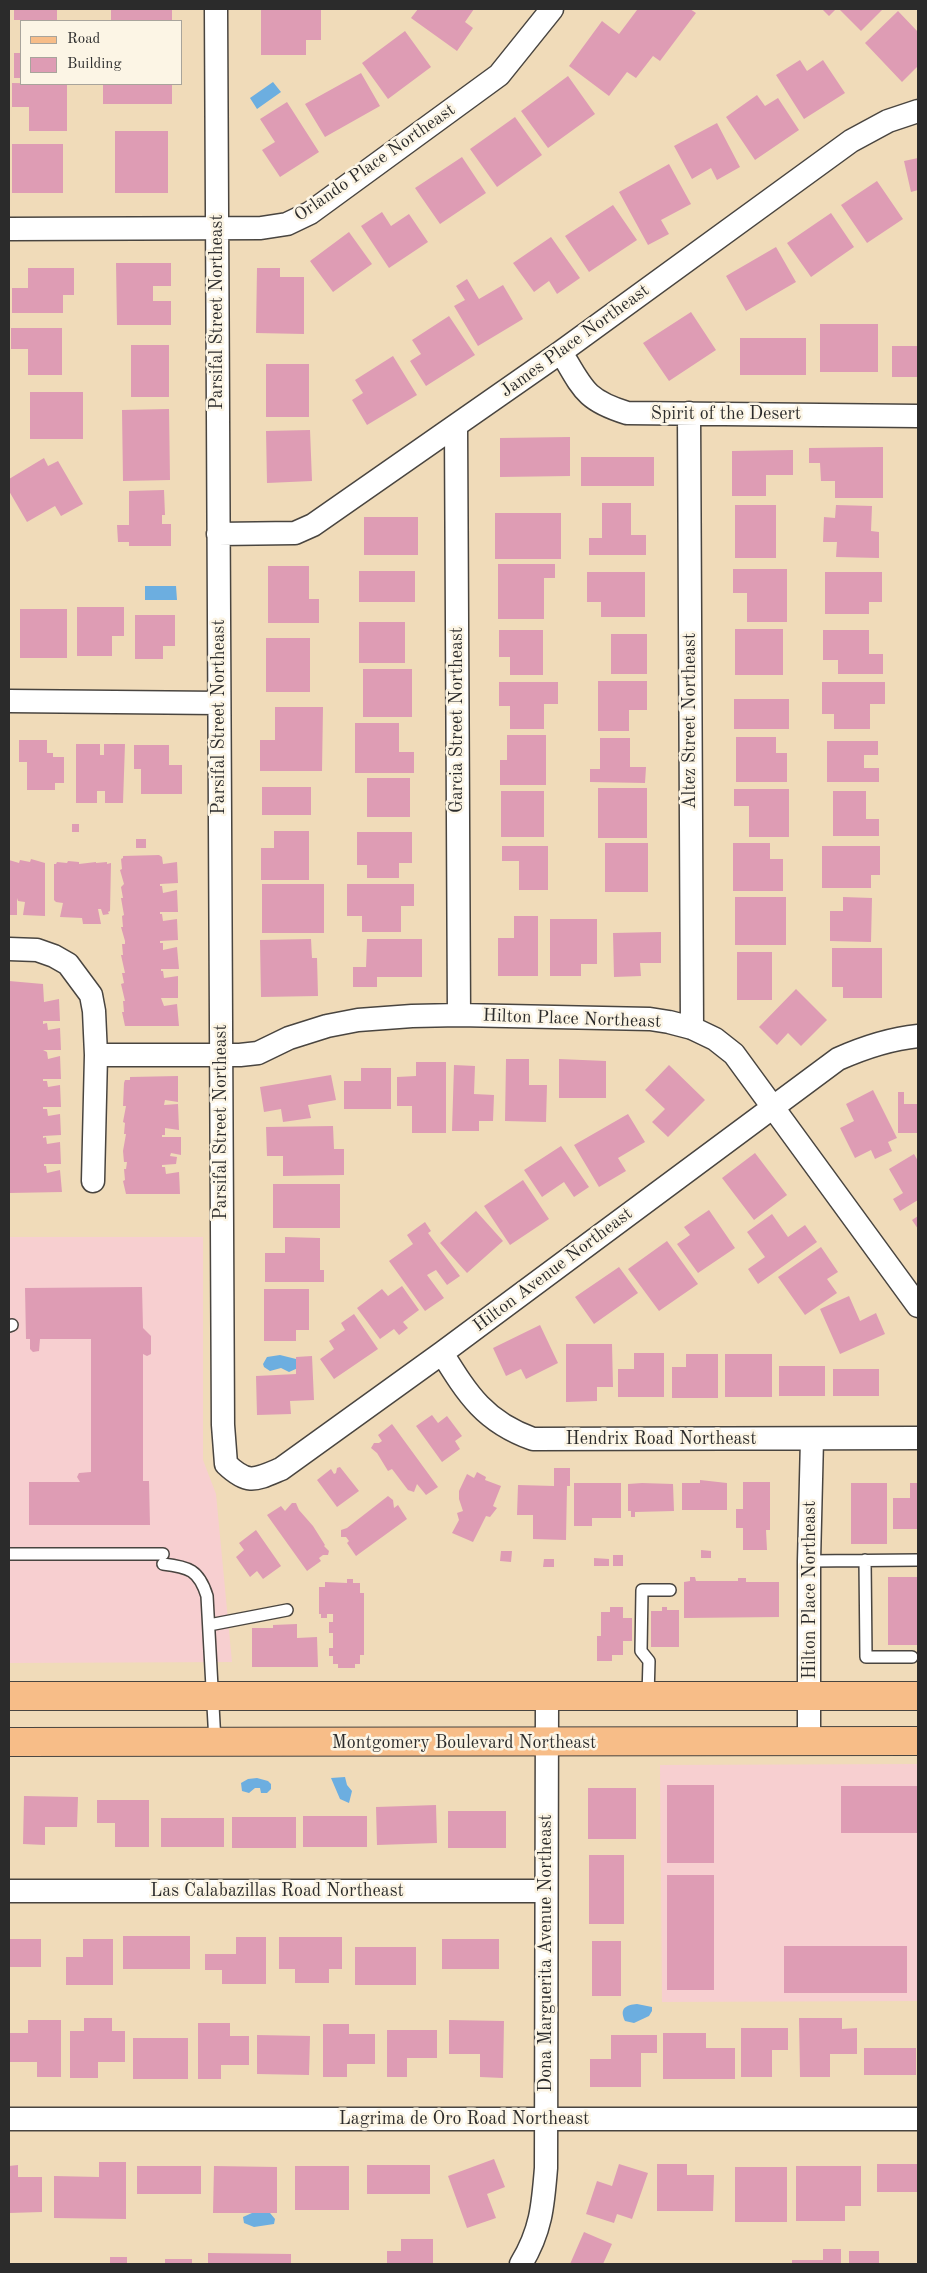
<!DOCTYPE html>
<html>
<head>
<meta charset="utf-8">
<style>
	body { margin:0 }
	#map { position:relative; width:927px; height:2273px; overflow:hidden; background:#f0dbb9; font-family:"Old Standard TT",serif }
	canvas { display:block }
	.frame { position:absolute; inset:0; border:10px solid #2b2b2b; pointer-events:none }
	.legend { position:absolute; left:20px; top:20px; width:162px; height:65px; box-sizing:border-box; background:#fcf5e5; border:1px solid #a8a49b; margin:0; padding:6px 9px; list-style:none; font-size:15px; color:#2b2b2b }
	.legend li { display:flex; align-items:center; gap:10px; height:25px }
	.legend b { width:25px; border:1px solid #a8a49b }
</style>
</head>
<body>
<div id="map">
<canvas width="927" height="2273"></canvas>
<div class="frame"></div>
<ul class="legend">
<li><b style="height:6px;background:#f7bd88"></b>Road</li>
<li><b style="height:14px;background:#de9cb4"></b>Building</li>
</ul>
</div>
<script>
const ctx = document.querySelector('canvas').getContext('2d');
ctx.lineJoin = 'round';
function paint(path, color) {
  ctx.fillStyle = color;
  ctx.fill(path, 'evenodd');
}
function stroke(path, color, width, dash) {
  ctx.strokeStyle = color;
  ctx.lineWidth = width;
  ctx.lineCap = dash ? 'butt' : 'round';
  ctx.setLineDash(dash || []);
  ctx.stroke(path);
}
function label(font, color, halo, rows, align = 'center') {
  ctx.font = font + ' "Old Standard TT",serif';
  ctx.lineWidth = 5;
  ctx.setLineDash([]);
  ctx.textBaseline = 'middle';
  ctx.strokeStyle = halo;
  ctx.fillStyle = color;
  for (const [text, x, y, turn = 0] of rows) {
    ctx.save();
    ctx.translate(x, y);
    ctx.rotate((+turn || 0) * Math.PI / 180);
    ctx.textAlign = isNaN(turn) ? turn : align;
    if (halo) ctx.strokeText(text, 0, 0);
    ctx.fillText(text, 0, 0);
    ctx.restore();
  }
}
const built = new Path2D(`
	M9,1237H203V1460L216,1494L232,1662L9,1663Z
	M918,1764V2001L662,2002L660,1765Z`);
const water = new Path2D(`
	M273,82L281,92L257,109L250,98Z
	M145,586H176L177,600H145Z
	M280,1355L296,1359L299,1364L298,1368L289,1372L281,1368L270,1371L264,1367L263,1364L267,1357Z
	M345,1777L347,1785L352,1791L349,1803L340,1799L331,1778Z
	M257,1778L268,1781L271,1784V1789L267,1793H261L260,1788H255L249,1793L242,1791L241,1783L248,1779Z
	M637,2004L652,2007V2011L649,2016L634,2023L625,2021C619,2008 626,2005 637,2004Z
	M252,2213H270L275,2219L274,2224L254,2227L244,2223L243,2217Z`);
const building = new Path2D(`
	M14,9H57V20H14Z
	M111,9H172V21H111Z
	M261,9H321V40H306V55H261Z
	M418,9H474L465,22L473,28L457,51L411,18Z
	M635,9H690L696,13L660,61L653,56L636,78L627,72L609,96L569,66L602,21L619,34L637,10Z
	M822,9H836L829,16Z
	M839,9H883L861,31Z
	M898,11L918,32V66L902,82L865,43Z
	M405,31L431,67L388,99L362,63Z
	M14,53H21V78H14Z
	M800,60L807,71L823,60L845,93L804,119L776,75Z
	M361,73L380,106L325,137L305,104Z
	M568,76L595,114L548,148L521,111Z
	M12,83L67,84V131H29V107H12Z
	M103,84H172V104H103Z
	M757,95L765,106L778,98L799,130L755,160L726,117Z
	M287,102L319,152L280,177L262,150L275,142L260,119Z
	M515,117L542,155L497,187L470,149Z
	M717,123L740,167L717,180L711,168L692,179L674,146Z
	M115,131H168V193H115Z
	M12,144H63V193H12Z
	M462,157L486,193L440,224L415,188Z
	M918,158V190L911,192L904,161Z
	M669,164L691,204L661,220L669,234L648,245L619,192Z
	M877,181L903,219L867,243L841,205Z
	M613,205L637,240L589,272L565,236Z
	M382,212L391,226L409,214L428,242L389,268L361,226Z
	M831,213L854,247L811,277L787,243Z
	M349,232L372,264L333,292L310,261Z
	M551,237L580,278L557,294L549,281L534,292L513,263Z
	M776,247L796,282L746,311L726,276Z
	M116,263H171V286H153V301H171V325H117Z
	M28,268H74V295H63V313H12V288H28Z
	M257,268H280V277H304V334L256,333Z
	M467,279L479,299L503,285L523,319L478,346L454,306L465,300L456,286Z
	M691,312L716,350L669,381L643,343Z
	M449,316L475,355L426,386L410,361L421,354L412,340Z
	M820,324H878V372H820Z
	M11,328H62V375H28V349H11Z
	M740,338H806V375H740Z
	M131,345H169V397H131Z
	M892,346H918V377H892Z
	M393,356L417,395L367,425L352,400L363,393L355,380Z
	M266,364H309V417H266Z
	M30,392H83V439H30Z
	M169,409L170,480L123,481L122,410Z
	M310,430L312,481L267,483L266,431Z
	M570,437V476L500,477V438Z
	M883,447V498H835V481H821L820,463H809V448Z
	M793,450V475H766V496H732V451Z
	M581,457H654V486H581Z
	M44,458L48,466L58,461L83,504L61,516L55,506L27,522L9,491V479Z
	M164,490L165,515H162V524H171V546H129V542H118L117,525H129V491Z
	M602,503H631V535H646V555H589V538H602Z
	M735,505H776V558H735Z
	M836,505L872,506L871,531L879,532V558L836,557L837,542H823L824,517L835,518Z
	M495,513H561V559H495Z
	M364,517H418V555H364Z
	M498,564H555V578H544V619H498Z
	M268,566H309V599H319V623H268Z
	M733,569H787V622H747V593H733Z
	M359,571H415V602H359Z
	M587,572H645V617H601V602H587Z
	M825,572H882V602H869V614H825Z
	M77,607H124V636H112V656H77Z
	M20,609H67V658H20Z
	M135,615H175V646H163V659H135Z
	M359,622H405V663H359Z
	M735,629H783V675H735Z
	M499,630H543V675H510V657H499Z
	M823,630H869V654H883V674H838V660H823Z
	M611,634H647V674H611Z
	M266,638H310V692H266Z
	M363,669H412V717H363Z
	M598,681H647V710H629V731H598Z
	M499,682H558V704H544V729H510V706H499Z
	M822,682H885V704H870V729H834V714H822Z
	M734,699H789V729H734Z
	M275,707H323L322,771H260V740H275Z
	M355,723H399V752H414V773H355Z
	M507,735H546V785H500V760H507Z
	M736,737H776V753H787V782H736Z
	M600,738H630V767H646L645,783L590,782V769H600Z
	M19,740H47V753H53V757H64V783H55V790H27V762H19Z
	M827,741H878V755H864V768H879V782H827Z
	M76,744H100V755H104V744H125L123,803H105V791H97V803H76Z
	M134,745H169V765H182V794H141V769H134Z
	M367,778H410V817H367Z
	M262,787H311V815H262Z
	M598,788H647V838H598Z
	M734,789H789V837H749V806H734Z
	M501,791H544V837H501Z
	M833,791H866V819H879V836H833Z
	M72,824H79V832H72Z
	M274,831H309V880H261V848H274Z
	M357,832H412V863H399V878H367V865H357Z
	M136,839H146V848H136Z
	M605,843H648V892H605Z
	M733,843H770V859H783V891H733Z
	M502,846H548V890H519V861H502Z
	M822,846H880V875H871V888H822Z
	M159,855L162,857L163,864L177,862L178,883L160,884V886H162L163,893L177,890L178,912H160V914H162L163,921L177,919L178,940L160,941V943H163V950L177,947L179,969H161V971H163L164,978L178,976V998H161L164,1006L177,1004L179,1026H125L122,1012H124L123,1001H125L121,984L124,983L122,973H125L121,955H123L122,944H125V941L121,927H123L122,916L124,915L121,898H123L121,887L124,884L120,870L122,869L121,859L123,858V856Z
	M31,859L45,863V916L23,915L25,902L18,901L17,898V915H9V860L19,863L20,860L30,862Z
	M68,861L79,862V864L96,862V863L107,862V864L111,863L110,911L108,912L109,914L103,915L101,909H98L101,924H83L82,918L60,917L63,903L56,902L54,900V864H56L57,862L67,863Z
	M262,884H324V933H262Z
	M347,884H414V906H401V932H362V916H347Z
	M735,897H786V945H735Z
	M843,897L872,898L871,942L830,941V911H843Z
	M514,916H538V976H498V938H514Z
	M550,919H597V964H581V976H550Z
	M661,932V963H640L641,976L614,977L613,933Z
	M311,939L312,958H317L318,996L261,997L260,940Z
	M367,939H422V977H377V987H353V967H366Z
	M832,948H882V998H843V987H832Z
	M737,952H772V1000H737Z
	M9,981L43,984L44,1002L59,999L60,1021H43V1024L47,1023L48,1030L60,1028L61,1050H43L47,1052L48,1059L60,1056L61,1079H43V1081H47L48,1087L60,1085L61,1107H43V1109H47L48,1116L60,1114L61,1135L43,1136V1138L46,1137L47,1144L60,1142L61,1164H44V1166H46L47,1173L60,1170L62,1192L9,1193Z
	M796,989L827,1020L801,1046L788,1033L777,1045L759,1027Z
	M506,1059H529V1085H547L546,1122L505,1121Z
	M559,1059L606,1061V1098H559Z
	M416,1062H446V1133H412V1106H397V1077L416,1076Z
	M454,1065L475,1066L474,1094L494,1095L493,1121H479V1131H452Z
	M669,1065L705,1100L668,1137L652,1122L665,1109L645,1090Z
	M361,1068H391V1109H344V1081H361Z
	M331,1075L336,1100L308,1105L311,1118L283,1122L281,1109L264,1112L260,1087Z
	M178,1076V1102L165,1100L164,1105L178,1104L179,1130L165,1128V1135H162V1137H181V1155L171,1153L170,1156L177,1157L176,1164L162,1165V1167H165L166,1174L179,1172L180,1194H126L123,1181L125,1180L124,1169H126L127,1162H124L123,1151L126,1134H124L125,1123L123,1122L126,1106H123L124,1083L125,1080H130V1077Z
	M873,1090L897,1138L888,1142L892,1151L875,1159L871,1150L855,1158L840,1128L854,1121L846,1104Z
	M898,1092H904V1104H918V1133H898Z
	M628,1114L645,1142L618,1158L626,1171L599,1187L574,1145Z
	M333,1126L334,1149H344V1175L283,1176V1156H267L266,1127Z
	M561,1146L589,1187L574,1197L564,1182L542,1197L524,1170Z
	M755,1153L787,1195L754,1220L722,1178Z
	M914,1154L918,1161V1200L900,1211L893,1199L903,1193L889,1169Z
	M523,1180L549,1219L510,1245L484,1206Z
	M273,1184H340V1228H273Z
	M709,1210L735,1248L698,1273L677,1244L690,1235L684,1227Z
	M476,1211L503,1241L467,1273L440,1243Z
	M772,1214L788,1237L805,1225L817,1242L758,1284L748,1269L765,1257L747,1232Z
	M918,1216V1229L912,1220Z
	M425,1222L431,1231L428,1233L460,1276L447,1285L436,1270L427,1275L444,1298L425,1311L389,1261L413,1244L407,1235Z
	M285,1237L320,1238V1270H324V1282H265V1253H285Z
	M667,1241L698,1284L659,1311L628,1269Z
	M821,1247L838,1272L827,1279L837,1293L805,1315L778,1277Z
	M619,1267L638,1293L594,1324L575,1297Z
	M402,1286L419,1310L403,1322L408,1328L399,1335L394,1329L380,1339L357,1308L382,1289L388,1296Z
	M142,1287L143,1328L151,1336V1354L147,1356L143,1354V1481H149L150,1525H29V1482H80L77,1477L79,1473L91,1472V1339H40L39,1351L33,1352L30,1349V1339H26L25,1288Z
	M264,1289H309V1330H296V1341H264Z
	M849,1296L860,1321L876,1313L885,1334L840,1354L820,1309Z
	M354,1314L378,1349L334,1379L320,1359L334,1349L329,1341L345,1330L341,1323Z
	M540,1325L558,1363L526,1379L521,1369L506,1376L493,1348Z
	M566,1344H612L613,1387H597V1401L566,1402Z
	M634,1353H664V1397H618V1369H634Z
	M686,1354H718V1398H672V1367H686Z
	M725,1354H772V1397H725Z
	M312,1356L314,1400L290,1401L291,1414L257,1415L256,1376L296,1374V1357Z
	M779,1366H825V1396H779Z
	M833,1369H879V1396H833Z
	M432,1415L438,1423L447,1416L462,1436L455,1441L460,1449L442,1462L416,1426Z
	M392,1424L438,1487L426,1495L417,1484L414,1492L408,1490L392,1469L388,1471L377,1453L371,1448L374,1443H379L382,1441L378,1435Z
	M340,1467L359,1491L337,1507L317,1480L331,1469L334,1474L336,1473L337,1468Z
	M554,1468H570V1486H567L566,1540L533,1539V1515H517L518,1485L554,1486Z
	M477,1472L486,1477L485,1480L501,1486L493,1506L497,1508L490,1517L486,1516L473,1542L452,1533L459,1520L457,1513L463,1511L459,1499V1491L467,1474L474,1478Z
	M700,1480L727,1483V1510H682V1483H700Z
	M743,1482H770V1530H766L767,1550H743V1528H736V1509H743Z
	M574,1483H621V1518H592V1526H574Z
	M642,1483L673,1484L674,1511L635,1512V1517H631V1511H628V1484Z
	M851,1483H887V1544H851Z
	M910,1483H918V1529H893V1498H910Z
	M388,1496L393,1500L394,1508L398,1505L407,1519L356,1556L347,1543L349,1541L346,1537H341V1530L347,1528Z
	M292,1503H296L299,1510L313,1526L325,1545L324,1546L329,1551L328,1555H323L319,1558L321,1561L307,1571L267,1515L281,1506L285,1511Z
	M256,1530L281,1566L263,1579L257,1571L250,1577L236,1557L244,1550L239,1543Z
	M701,1550L711,1551V1558H701Z
	M501,1551H512L511,1562L500,1561Z
	M613,1555H623V1566H613Z
	M594,1558L609,1559V1566H594Z
	M544,1559H554V1567H543Z
	M690,1577H695L696,1581H738V1578H746V1582H779V1617L684,1618V1582L690,1581Z
	M888,1577H918V1645H888Z
	M347,1579H353V1583H360V1593H364V1655H360V1664H355V1668H338V1664H333V1656H329V1648H333V1633H329V1622H333V1614H327V1618H321V1614H319V1587H325V1582L347,1583Z
	M610,1607H623V1618H632V1641H623V1655H612V1661H597V1636H601V1612H610Z
	M662,1607H667V1610H679V1647H651V1611H662Z
	M297,1624V1638L317,1637L318,1667H252V1628H273V1625Z
	M667,1785H714V1863H667Z
	M841,1786H918V1833H841Z
	M588,1788H636V1839H588Z
	M24,1796L78,1797L77,1827H45V1845L23,1844Z
	M97,1800H149V1847H115V1823H97Z
	M436,1805L437,1843L377,1845L376,1807Z
	M448,1811H506V1848H448Z
	M303,1816H367V1847H303Z
	M232,1817H296V1848H232Z
	M161,1818H224V1847H161Z
	M589,1855H624V1924H589Z
	M667,1875H714V1990H667Z
	M123,1936H190V1969H123Z
	M236,1937H266V1984H222V1970H205V1954H236Z
	M279,1937H342V1969H329V1983H295V1969H279Z
	M9,1939H41V1967H9Z
	M83,1939H113V1985H66V1957H83Z
	M442,1939H499V1969H442Z
	M592,1941H621V1996H592Z
	M784,1946H907V1993H784Z
	M355,1947H416V1985H355Z
	M84,2018H112V2031H125V2062H98V2078H70V2031H84Z
	M799,2018H842V2029L857,2028V2054H830V2077H800Z
	M28,2020H61V2077H37V2062H10V2033H28Z
	M449,2020L504,2021L503,2078L480,2077V2054H449Z
	M198,2023H230V2036H249V2065H221V2079H198Z
	M323,2024H349V2034H375V2064H347V2077H323Z
	M741,2028H788V2050H772V2077H741Z
	M387,2030H437V2058H407V2077H387Z
	M663,2033H706V2048H735V2079H663Z
	M257,2035L310,2036L309,2075L257,2074Z
	M611,2035H657V2053H641V2087H590V2059H611Z
	M133,2038H188V2079H133Z
	M864,2048H916V2075H864Z
	M494,2159L505,2187L487,2194L496,2218L467,2228L448,2176Z
	M99,2162H126V2219L54,2218V2176L99,2177Z
	M619,2164L648,2173L632,2219L617,2214L614,2223L586,2214L597,2181L612,2186Z
	M657,2164H687V2175H714L713,2211H657Z
	M877,2164H918V2192H877Z
	M18,2165V2177H42V2212L9,2213V2166Z
	M367,2165H430V2194H367Z
	M137,2166H201V2194H137Z
	M214,2166L277,2167V2213H213Z
	M295,2166H349V2210H295Z
	M796,2166H861V2206H845V2221H796Z
	M735,2167H787V2222H735Z
	M584,2232L612,2244L603,2264H570Z
	M401,2239H433V2264H387V2251H401Z
	M823,2249H841V2264H792V2260H823Z
	M849,2251H879V2264H849Z
	M208,2253L291,2254V2264H208Z
	M110,2257H127V2264H110Z
	M165,2259H192V2264H165Z`);
const service = new Path2D(`
	M9,1326L12,1325
	M9,1554H163
	M865,1560L866,1657H912
	M809,1561L918,1560
	M163,1564C189,1567 199,1570 207,1596L215,1742
	M209,1625L287,1610
	M648,1696L649,1661L641,1651L642,1590H670`);
const minor = new Path2D(`
	M216,9L223,1425L226,1464C248,1485 255,1480 281,1469L442,1353L838,1059C865,1047 889,1039 918,1036
	M9,229L261,228L287,224L310,213L499,75L552,9
	M561,352C583,389 585,400 627,413L918,416
	M689,413L692,1028
	M456,426L459,1015
	M218,534L295,533L313,525L561,352L851,141L888,121L918,111
	M9,701L219,703
	M9,949L37,950L54,956L68,964L91,995L94,1011L96,1055L93,1181
	M96,1055H240L258,1053L289,1038L327,1026L358,1020L412,1016L459,1015L650,1019L669,1022L692,1028L715,1039L734,1054L918,1306
	M442,1353C468,1395 485,1422 533,1439L918,1438
	M809,1741V1561L812,1439
	M9,1891H546
	M9,2119H918
	M521,2264C541,2231 543,2206 546,2168L547,1697`);
const primary = new Path2D(`
	M9,1696H918
	M9,1742L918,1741`);
const streetNames = [
	["Orlando Place Northeast",375,163,-35],
	["Parsifal Street Northeast",217,312,-90],
	["James Place Northeast",575,341,-36],
	["Spirit of the Desert",726,414],
	["Parsifal Street Northeast",219,717,-90],
	["Garcia Street Northeast",457,720,-90],
	["Altez Street Northeast",690,721,-90],
	["Hilton Place Northeast",572,1019,2],
	["Parsifal Street Northeast",221,1122,-90],
	["Hilton Avenue Northeast",553,1270,-37],
	["Hendrix Road Northeast",661,1439],
	["Hilton Place Northeast",810,1590,-90],
	["Montgomery Boulevard Northeast",464,1743],
	["Las Calabazillas Road Northeast",277,1891],
	["Dona Marguerita Avenue Northeast",546,1953,-90],
	["Lagrima de Oro Road Northeast",464,2119]
];
paint(built, '#f7cfd0');
paint(water, '#6caee0');
paint(building, '#de9cb4');
stroke(service, '#494540', 14);
stroke(minor, '#494540', 25);
stroke(primary, '#494540', 30);
stroke(service, '#fff', 11);
stroke(minor, '#fff', 22);
stroke(primary, '#f7bd88', 28);
label('18px', '#2b2b2b', '#fcf5e5', streetNames);
</script>
</body>
</html>
